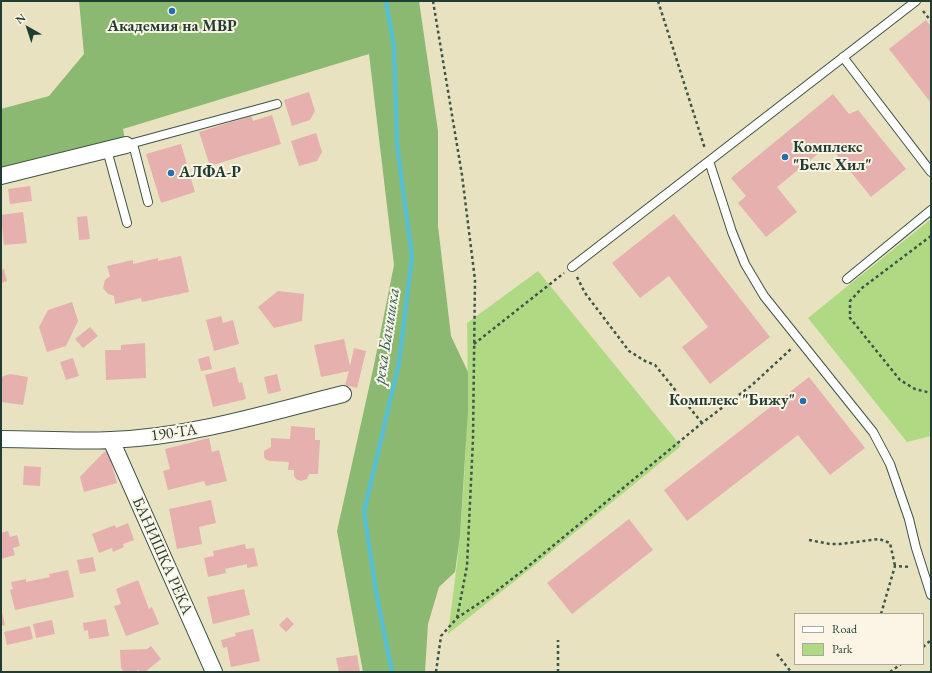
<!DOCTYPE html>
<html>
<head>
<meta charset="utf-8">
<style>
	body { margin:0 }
	#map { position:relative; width:932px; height:673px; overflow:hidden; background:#e9e2c0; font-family:"EB Garamond",serif }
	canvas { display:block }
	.frame { position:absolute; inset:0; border:2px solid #1f3d34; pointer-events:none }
	.legend { position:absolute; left:794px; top:613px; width:130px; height:52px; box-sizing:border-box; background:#fcf5e5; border:1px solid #a4ab9e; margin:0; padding:5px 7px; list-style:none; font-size:12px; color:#1f3d34 }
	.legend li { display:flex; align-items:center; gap:8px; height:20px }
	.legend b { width:20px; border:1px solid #a4ab9e }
	.north { position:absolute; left:8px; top:8px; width:40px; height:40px; -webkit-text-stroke:3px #fcf5e5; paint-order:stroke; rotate:321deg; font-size:11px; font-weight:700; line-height:16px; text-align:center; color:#1f3d34 }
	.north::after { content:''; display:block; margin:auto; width:14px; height:18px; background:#1f3d34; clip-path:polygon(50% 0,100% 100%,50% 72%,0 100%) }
</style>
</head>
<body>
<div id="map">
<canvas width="932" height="673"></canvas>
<div class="frame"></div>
<ul class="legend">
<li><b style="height:5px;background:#fff"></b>Road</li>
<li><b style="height:11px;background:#b0d984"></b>Park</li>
</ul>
<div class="north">N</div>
</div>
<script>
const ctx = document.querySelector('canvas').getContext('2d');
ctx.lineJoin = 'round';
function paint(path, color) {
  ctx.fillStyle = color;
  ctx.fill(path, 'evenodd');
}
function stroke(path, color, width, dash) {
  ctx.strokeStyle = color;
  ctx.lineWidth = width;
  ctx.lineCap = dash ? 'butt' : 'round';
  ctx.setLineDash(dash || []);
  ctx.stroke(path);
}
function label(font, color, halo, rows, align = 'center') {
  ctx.font = font + ' "EB Garamond",serif';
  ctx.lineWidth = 4;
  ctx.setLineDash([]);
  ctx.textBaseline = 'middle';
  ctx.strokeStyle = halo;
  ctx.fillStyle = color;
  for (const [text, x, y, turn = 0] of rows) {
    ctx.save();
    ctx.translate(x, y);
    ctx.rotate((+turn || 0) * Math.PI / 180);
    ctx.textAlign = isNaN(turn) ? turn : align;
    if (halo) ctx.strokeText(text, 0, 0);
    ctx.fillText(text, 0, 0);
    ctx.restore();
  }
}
const green = new Path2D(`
	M931,219V436L907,442L808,318Z
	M538,271L681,446L530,569L448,634C452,601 457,568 460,535C466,464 469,394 467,323Z`);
const forest = new Path2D(`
	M79,1H419L438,131V226L451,336L468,372V411L460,536L455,572L439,587L428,624L425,672H363L337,531L374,365L394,265L369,54L123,129L125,140L1,172V109L49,96L84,54Z`);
const stream = new Path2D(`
	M386,1L394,47L397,144L412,257L399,363L364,512L377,597L392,672`);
const building = new Path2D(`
	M926,20L931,27V103L889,49Z
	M309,92L315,111L310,120L292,126L284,100Z
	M833,94L849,114L858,110L906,169L871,197L829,145L777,187L797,212L766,237L738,203L746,196L731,178Z
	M272,115L281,144L210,166L199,132L251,116L253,121Z
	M316,133L322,152L317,161L299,166L291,141Z
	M181,144L195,192L161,203L146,154Z
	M30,186L32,201L10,204L8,189Z
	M23,212L27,243L4,245L1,215Z
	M674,214L770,337L710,384L682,347L708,327L669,276L640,298L612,263Z
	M87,216L90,239L79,240L77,217Z
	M181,256L189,292L142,302L141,298L115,304L114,296L108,294L103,288L105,280L110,276L107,266L133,260V264L158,258V261Z
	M4,269L7,281L1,283V270Z
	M278,291L304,294L302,321L274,328L258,307Z
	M72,302L78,321L66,346L47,352L39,327L48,310Z
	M221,316L223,323L233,320L239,344L214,351L206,320Z
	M90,327L98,336L83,348L75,339Z
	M344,339L350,366L354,348L366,351L357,388L345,385L349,371L321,377L314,345Z
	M145,343L146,378L106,380L105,350H121V345Z
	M209,356L212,369L201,371L198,359Z
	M73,358L79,376L66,380L60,362Z
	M235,367L239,383L242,382L246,399L213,407L205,375Z
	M10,374L28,377L23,405L1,402V377Z
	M277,374L281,391L268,394L264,377Z
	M809,377L865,448L830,475L798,435L687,521L664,490Z
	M291,426L315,428V440H320L318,474H309L307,479L301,481L296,479L294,476V470H288L289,462L270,461L265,459L264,456V451L271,447V438L290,439Z
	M209,438L212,452L219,450L227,481L206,486L204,481L168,490L163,471L170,469L165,449Z
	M108,451L117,483L84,492L80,477L104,452Z
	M24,466L41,467L40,486L23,485Z
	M211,500L216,523L199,527L202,544L177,549L169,509Z
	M629,519L653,550L572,614L547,583Z
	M128,523L134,540L123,544L124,547L113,552L112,548L99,553L92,534L115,525L116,528Z
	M8,531L10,537L17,535L20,546L13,548L15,555L1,559V533Z
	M245,544L246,549L254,548L258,566L247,568V564L225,569L226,573L208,577L204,558L214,556L213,551Z
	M93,557L96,571L80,574L77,560Z
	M68,570L74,597L15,610L10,590L13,589L11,582L26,579V582L50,577L49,574Z
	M138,580L149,609L152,607L159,624L126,636L114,606L121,604L116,589Z
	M244,589L250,615L213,624L207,597Z
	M1,608L5,625L1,626Z
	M287,617L294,624L286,632L279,625Z
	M106,619L109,636L89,639L88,630L84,631L83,623Z
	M52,620L55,634L36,638L33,624Z
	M30,626L33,639L7,645L4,632Z
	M253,629L260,661L231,667L227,647L223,648L221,640L236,636L235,633Z
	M151,646L161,659L145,672H140L138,670L135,672H124L121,668L120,650L147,649Z
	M357,655L360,672H339L336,658Z`);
const path = new Path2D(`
	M433,1L462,175L475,280L473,439L467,566L457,618
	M658,1L705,149
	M923,11L931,21
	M931,236L862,288L850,301V318L900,380L915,389L931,393
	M577,277L585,293L629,351L645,361L655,365L702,423
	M474,344L564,273
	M809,540L830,544H840L879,539L890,543L895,566
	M881,614L895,566L911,567
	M923,647L931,640
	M777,654L791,672
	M436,672L441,636L457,618L490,596L526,568L702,423L752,385L791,349
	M558,672V640
	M890,672L901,664`);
const lane = new Path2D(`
	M843,57L931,172
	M133,144L148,202
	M126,145L277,104
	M107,150L127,223
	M709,161L732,232L745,264L764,296L873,432L890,464L909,519L916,548L931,595
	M572,267L916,1
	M847,279L931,210`);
const street = new Path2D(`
	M1,176L126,145
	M1,439C37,439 74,442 111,440C190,437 267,413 343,394
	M111,440L214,672`);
const markers = [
	[172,11,4,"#1f6fb2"],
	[785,157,4,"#1f6fb2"],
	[171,173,4,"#1f6fb2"],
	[803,401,4,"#1f6fb2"]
];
const poiNames = [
	["Академия на МВР",172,27,"center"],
	["Комплекс",793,148],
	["\"Белс Хил\"",793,166],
	["АЛФА-Р",179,173],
	["Комплекс \"Бижу\"",795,401,"right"]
];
const streetNames = [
	["190-ТА",174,433,-8],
	["БАНИШКА РЕКА",162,556,66]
];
const waterNames = [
	["река Банишка",387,336,-81]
];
paint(green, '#b0d984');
paint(forest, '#8cb972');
stroke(stream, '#56bfd2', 4.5);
paint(building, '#e5b0ae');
stroke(lane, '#3d5649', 10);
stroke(street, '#3d5649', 18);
stroke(path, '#3d5649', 2.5, [3, 3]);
stroke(lane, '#fff', 8);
stroke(street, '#fff', 16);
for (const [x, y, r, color] of markers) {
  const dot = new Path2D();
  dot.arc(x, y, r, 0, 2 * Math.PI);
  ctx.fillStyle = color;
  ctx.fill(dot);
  stroke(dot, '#fcf5e5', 1.5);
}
label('bold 16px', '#1f3d34', '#fcf5e5', poiNames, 'left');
label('16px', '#1f3d34', '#fcf5e5', streetNames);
label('italic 17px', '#2d5e5c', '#fcf5e5', waterNames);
</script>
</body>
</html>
